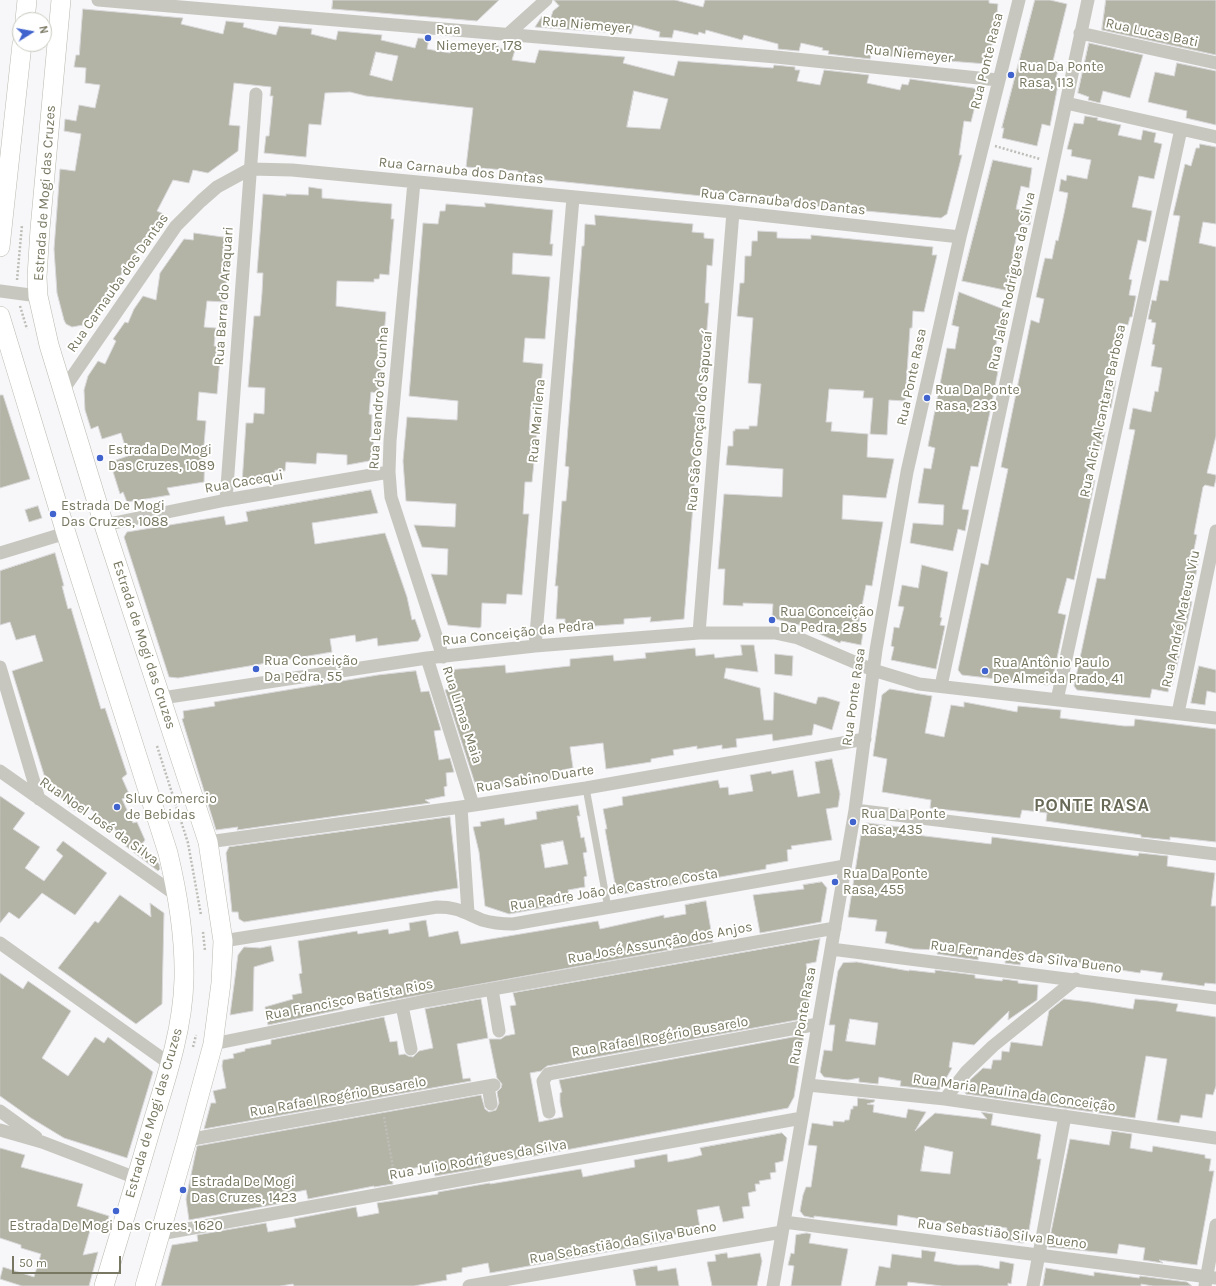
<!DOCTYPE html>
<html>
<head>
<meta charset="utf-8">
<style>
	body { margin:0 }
	#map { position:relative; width:1216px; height:1286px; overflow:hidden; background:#f7f6f8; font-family:Karla,sans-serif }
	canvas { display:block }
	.north { position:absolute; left:12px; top:12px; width:40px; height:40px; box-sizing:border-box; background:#fff; border:1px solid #c9c9c0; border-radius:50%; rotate:79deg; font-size:11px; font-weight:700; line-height:16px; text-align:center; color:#787862 }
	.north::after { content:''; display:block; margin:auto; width:14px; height:18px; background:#4063ce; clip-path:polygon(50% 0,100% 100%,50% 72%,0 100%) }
	.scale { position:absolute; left:12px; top:1256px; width:109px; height:18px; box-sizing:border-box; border:2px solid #787862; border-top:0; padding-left:5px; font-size:12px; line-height:14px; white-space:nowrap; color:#787862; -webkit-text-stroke:3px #fff; paint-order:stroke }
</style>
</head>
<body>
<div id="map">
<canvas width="1216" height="1286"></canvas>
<div class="north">N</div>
<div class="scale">50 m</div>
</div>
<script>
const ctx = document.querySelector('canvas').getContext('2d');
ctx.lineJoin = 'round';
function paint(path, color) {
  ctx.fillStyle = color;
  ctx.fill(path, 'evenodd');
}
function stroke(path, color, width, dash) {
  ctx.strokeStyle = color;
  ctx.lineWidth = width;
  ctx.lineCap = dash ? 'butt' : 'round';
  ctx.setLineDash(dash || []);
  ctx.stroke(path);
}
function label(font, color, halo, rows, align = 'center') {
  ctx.font = font + ' Karla,sans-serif';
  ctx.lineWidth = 4;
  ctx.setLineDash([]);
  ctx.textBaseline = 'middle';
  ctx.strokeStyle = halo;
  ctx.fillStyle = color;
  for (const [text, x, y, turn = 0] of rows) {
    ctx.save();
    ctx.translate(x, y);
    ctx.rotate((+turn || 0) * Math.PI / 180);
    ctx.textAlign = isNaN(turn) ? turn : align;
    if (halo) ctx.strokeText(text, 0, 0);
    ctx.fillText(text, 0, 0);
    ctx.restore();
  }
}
const building = new Path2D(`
	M333,0H499L477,21L332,9Z
	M554,0H675L703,7L705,0H989V3L998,4L997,13L1000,14L987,64L871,55L870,59L828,54L829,51L822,50L823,48L801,43L799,51L778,49V44L744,35L742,40L706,30L705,34L699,32L698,35L674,30L672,38L659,37L660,32L634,25L631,34L535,27L542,16L551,17L553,11L559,6Z
	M1035,0H1050L1067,4L1053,61L1060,63L1056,78L1060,79L1058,85L1050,126L1042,124L1037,146L1002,138L1004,128H1002Z
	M1106,0H1216V55L1102,30Z
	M83,9L183,18L181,24L223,34L226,21L244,23L243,27L276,35L279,26L312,29L311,34L336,40L338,31L382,35L381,40L415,48L418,38L429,39L427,49L450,53L453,47L468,49L470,43L499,46L498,48L515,50L512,60L535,63L539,50L625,57L623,63L674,76L678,61L773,68L774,65L795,67V70H800L797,81L820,85L824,70L869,75L867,83L900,90L902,84L908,85L910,79L973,88L978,90V94L971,122L964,121L959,155H962L947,214L941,218L737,199L738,195L712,192V197L517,177L518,171L466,167L473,108L366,96L350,92L325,93L321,125L309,124L306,157L264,153L266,136H269L273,96H270L271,87L234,83L229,125L240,126L238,151L208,173L193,170L189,183L173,180L157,211L166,215L83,325L72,327L66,324L64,320L57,293L54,249L60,169L75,171L81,134L64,131L65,119L76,121L79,105L95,108L100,85L85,83L86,68L74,67L76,55H79ZM376,52L398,56L392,81L370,75ZM634,91L668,99L660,129L627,127Z
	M1089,43L1143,55L1130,98L1103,91L1100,103L1088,100L1089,97L1078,93Z
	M1177,63L1216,71V125L1186,118L1187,111L1148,102L1155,72L1174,76Z
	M1085,116L1098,118L1097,120L1121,125L1118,135L1141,140L1143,130L1156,133L1154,142L1162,144L1154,179L1139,176L1132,207L1152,211L1146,242L1138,240L1129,279L1132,280L1129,295L1136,296L1132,317H1130L1128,325L1119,323L1114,346L1108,380L1116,381L1111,408L1104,407L1099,430L1105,432L1101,450L1092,449L1087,475L1091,476L1090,479L1095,480L1074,580L1067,578L1058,613L1066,615L1052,682L1048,685L962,675L958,670L981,563L988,565L1008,469L1001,467L1031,320L1039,323L1044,299L1036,297L1043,266L1045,258L1052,259L1056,240L1058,241L1065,209L1068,193L1059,191L1061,179L1066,181L1067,175L1087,179L1091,160L1071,156L1072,150L1067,149L1074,123L1083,124Z
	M1200,144L1216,147V224L1203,222L1199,243L1216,247V436L1207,473L1216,475V479L1214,487L1205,485L1203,487L1194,534L1197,535L1193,554L1200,555L1190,601L1192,602L1172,687L1169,686L1168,692L1152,689L1150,698L1077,690L1074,686L1097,578L1105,579L1135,430L1129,429L1133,408L1151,412L1155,391L1158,392L1162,368L1151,366L1155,345L1152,344L1156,323L1151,322L1152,320L1148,319L1152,300L1156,301L1160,280L1168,281L1180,216L1173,215L1185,164L1191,166L1196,148H1199Z
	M993,160L1032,168L1029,188L1021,186L1016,209L1032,212L1030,225L1022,223L1020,231L1018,230L1013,253L1023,255L1014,292L962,281Z
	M309,187L322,189V198L392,204L391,219H394L389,275L380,274L379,279H374V282L337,281L336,306L386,312L379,393L371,392L369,414L372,415L371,437L374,438L372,457L369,461L347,465V455L317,453L316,464L286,462L285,471L275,470L274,478L242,484L246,423H253L254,413L264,414L265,388L248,387L254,316H260L262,293L263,273H257L263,194L286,196V194L308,195Z
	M485,203L553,210L550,244H553L552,256L513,253L512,274L550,277L545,339L525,338L523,362L543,364L539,407L531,406L529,432H537L532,482H525L523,514H529L522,595L507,594L506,604L482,603L481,627L479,628L448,625L431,574L447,575L448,549L422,547L414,525L455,527L456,504L406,501L403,461L407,417L457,420L458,401L409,396L423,223L438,224L440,211H445L446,204L485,207Z
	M595,215L693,224L692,232L704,233V238L714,239L712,266L707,265L705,303H709L684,619L650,622L651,617L624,619V624L565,628V619H556L558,586H555L556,576L562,501H566L569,467L565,466L582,246H584L585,224L595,225Z
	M758,231L777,232V238L811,239V235L933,247L932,255H937L924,312L913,311L912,328H910L905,401L889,400L887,435L870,434L873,398H863L864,391L829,389L826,422H832L831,431L868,434L867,457L894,459L886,498L843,495L842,519L883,522L872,586L866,585L857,632L863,633L861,645L841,641L840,643L799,625L772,618L773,604L743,603V606L723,605L725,569H718L724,494L782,497L783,469L726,465L728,446H733V431H735V429H749V426H757L761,384L748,383L753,318L737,316L740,283H744L745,256H751L752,241H757Z
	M194,233L230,238L225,302L207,301L204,327L216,328L214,346H221L217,394L199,392L197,420L206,421L204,445H205L204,482L167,488L170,495L127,502L123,492L120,494L110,462L128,456L121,433L102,439L98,426L91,429L85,410L84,390L88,376L98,361L105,364L116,341L113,339L125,322L128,323L134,309L143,296L156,300L160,273L184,239L193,240Z
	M959,292L1003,309L993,360L1000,361L990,412L978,467L971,466L962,509L969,510L965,531L958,529L953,551L910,543L913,523L943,525L944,505L918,503L924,468L931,469L935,448L928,446L947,348L955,349L959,327L952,325Z
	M0,395H3L30,479L0,488Z
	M371,490L378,513L312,523L315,544L385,533L407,597L412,620L415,619L421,636L418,641L378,646L377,638L356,642L355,635L330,639L332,652L178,678L169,677L124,537L127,532L224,516L226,525L248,521L246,512Z
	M38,506L42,518L29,522L25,510Z
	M55,553L64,586H62L68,609L71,608L101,709L105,708L127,774L122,778L130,796L122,799L133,823L137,822L145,840L142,844L159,864L160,869L158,871L119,841L115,829L87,806L78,808L75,811L68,806L45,778L12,671L43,661L35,635L16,640L10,622L0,625V571Z
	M922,565L948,572L940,617L942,618L940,625L945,626L936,669L891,660L894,647L891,646L894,627L899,628L904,607L898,606L902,585L918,588Z
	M741,645H754L758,672L726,668L724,678L760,688L764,720H773L774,692L816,704L818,697H824L840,702L832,730L814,724L812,735L773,741L772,734L736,739L737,747L722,749V745L697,749V746L673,750L674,755L651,759V762L606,769L603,743L570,747L573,768L562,770L563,777L477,790L445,690L449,689L447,670L505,665L506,673L570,666V659L613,655L614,661L646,658L645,653L695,648L696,656L714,654L715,658L742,655Z
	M775,654L793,656L792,676L775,674Z
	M1199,666L1216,670V693L1207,691L1205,705L1191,703Z
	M416,671L421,692L429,691L441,730L434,731L439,760L450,758L454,772L446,773L447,786L444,787L445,796L425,800L430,803L237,830L238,827L216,830L182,719L184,718L183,711L215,706L214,702L378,675Z
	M890,689L932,696L925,733L944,737L951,705L964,707V702L1017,712L1018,706L1061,710L1060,718L1124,726H1134L1135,719L1216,729V842L1170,837V840L1141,837V835L1046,821L1047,813L1022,810L1020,818L930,808L931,800L882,792L887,759L873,756L882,695Z
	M832,759L840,794L838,807L826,809L832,840L791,846L792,849L787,850L788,861L766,865V869L617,895L605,829H607L603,809L623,805L622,797L718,780L720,788L728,787L729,795L753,791L750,775L771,771L772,774L793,770L798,797L820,793L815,762Z
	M0,796L25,813L13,829L40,847L25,868L44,881L63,856L56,850L63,841L107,873L75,915L42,893L19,919L9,912L0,923Z
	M578,805L580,816H577L581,838L584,837L587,852L583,853L587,876L584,877L585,887L568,890L570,903L509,914L485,906L479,852L473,827L481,826L480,822L504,818L505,825L537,819L536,812ZM563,841L568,864L545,868L541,845Z
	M450,817L458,888L244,922L239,919L238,912H232L226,853L229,847Z
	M867,823L908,828V834L991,844L992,837L1138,856L1139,853L1168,856L1167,866L1215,873L1211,906H1216V984L1205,983L1204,986L1161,980L1163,973L1141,970L1140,973L1088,965L1077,962L1078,960L1049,955V958L1022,954L1020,965L1005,963L1006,955L979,952L978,960L937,954L938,950L913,949L885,943L887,932L875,931L877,920L848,917L862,827Z
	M822,882L827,888L821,922L760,933L753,895L804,889L803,885Z
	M120,895L151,917L150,903L164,913L162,1004L136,1024L58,968L95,921L98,923Z
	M706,901L713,942L370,1004L369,996L342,1001L343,1009L268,1025L265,1007L293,999L292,995L302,993L299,974L302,973L298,941L357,931L358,934L388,929L389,934L410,930L409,923L426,920L429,937L458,931L461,944L598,921L600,929L664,915V918L686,914L685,905Z
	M820,939L816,962L806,964L811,986L807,1006H810L808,1018L547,1066L541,1071L530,1073L539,1122L563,1117L560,1102V1093L562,1092L559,1080L804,1035L794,1097L788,1108L513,1160L512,1157L486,1162L487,1167L435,1176L433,1165L391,1172L393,1184L374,1187V1186L308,1199L306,1190L281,1195L283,1203L189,1220L186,1199L197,1146L481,1095L485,1109L489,1112L496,1110L499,1103L497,1092L501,1088L502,1084L497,1078L489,1039H501L505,1036L515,1034L510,1006L516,1005L513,993Z
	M271,946L274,961L254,967L253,1011L230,1015L238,955L244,947L260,948Z
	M857,962L909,971V970L935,973V970L975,975V978L1002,981L1003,979L1018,981V983L1038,985L1037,1000L1008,1020L1009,1011L974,1045L953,1042L949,1067L952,1068L940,1089L937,1090L900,1086L901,1081L879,1077L878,1084L859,1082V1078L848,1080L824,1077L820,1072L824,1050L832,1051L835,1025H829L838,971L843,963ZM850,1019L878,1023L875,1045L846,1041Z
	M0,973L23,989L28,981L71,1011L42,1058L68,1076L95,1037L104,1043L108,1037L153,1072L127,1158L64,1138L31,1118L0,1096Z
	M481,999L488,1038L457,1044L463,1079L470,1078L471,1081L204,1129L211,1103H216L213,1091L226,1088L222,1066L223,1060L234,1058L233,1054L245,1051V1049L271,1044V1040L384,1017L390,1042L397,1041L399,1055L405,1054L408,1056L413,1057L419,1051L433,1048L425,1009Z
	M1064,999L1090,1002L1133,1009L1135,999L1158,1001L1178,1004L1176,1011L1216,1017V1086L1213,1095L1206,1094L1202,1118L1181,1115L1179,1123L1157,1120L1167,1059L1146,1056L1135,1118L966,1094L965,1093L970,1080L983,1068L991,1069L993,1060H1001L1002,1051L1009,1052L1011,1042L1042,1046L1049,1011Z
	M858,1098L875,1100L874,1102L867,1104L874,1105L873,1112L906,1118L908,1109L926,1112L915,1131L935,1113L987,1119L981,1112L993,1114L991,1125L1040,1134L1041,1135L1037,1159H1041L1027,1242L1022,1243L1005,1240L1007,1228L985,1225L984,1230L898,1215L897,1226L814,1216V1218L804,1216L800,1211L803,1195L806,1187H811L817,1146L808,1145L812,1123L833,1126V1121L844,1122L845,1120H849L851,1109H853V1106H857ZM925,1146L953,1152L950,1174L921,1171Z
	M1112,1131L1132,1134L1130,1148L1152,1152L1153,1146L1205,1155V1158L1211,1159L1209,1171H1214L1197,1265L1159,1260L1163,1263L1143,1260L1145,1248L1119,1244L1117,1254L1048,1247L1070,1139L1109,1145Z
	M782,1133L787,1138L783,1161L775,1163L776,1172L770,1173L771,1179L759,1181L760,1184H755L756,1191L748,1193L750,1206L742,1207L744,1218L723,1222L719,1206L697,1210L700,1228L678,1231V1234L667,1236L668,1241L490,1273L488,1263L462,1268V1272L446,1275L447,1280L414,1286H294L293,1284L280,1286H161L172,1245L198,1241L197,1235L266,1223L268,1232L296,1227L294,1219L356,1207L358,1217L379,1213L377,1203L438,1194V1192L490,1183V1184L581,1169L583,1177L635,1167L634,1160L667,1154L668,1162L690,1158L702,1155L700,1148Z
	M0,1148L25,1155L21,1167L83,1184L77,1206L109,1216L105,1231L91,1227L83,1255L98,1252L89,1286H22L0,1279L3,1267L34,1277L41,1254L21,1248V1245L0,1238Z
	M807,1233L811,1234L809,1243L848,1249L841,1286H791L794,1266L788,1265L791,1253L794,1254L796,1235Z
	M922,1250L936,1252L934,1261L958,1265H978L999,1269L1000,1261L1014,1264L1011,1284L1008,1283V1286H942L908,1282L907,1286H875L879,1266L890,1268L892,1254L921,1258Z
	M727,1253L728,1258L760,1253L762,1261L757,1286H712L707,1262L716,1261L715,1255Z
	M657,1266L658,1271L676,1268L679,1286H636L633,1270Z
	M1046,1268L1094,1276V1272L1139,1278L1140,1276L1187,1282L1192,1286H1153L1141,1284V1286H1043Z`);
const path = new Path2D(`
	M995,146L1040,159
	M17,280L22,225
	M20,306L27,329
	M157,746L188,843L201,915
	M203,932L205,951
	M193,1047L196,1035
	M384,1117L395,1179`);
const service = new Path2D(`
	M586,788L608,908`);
const minor = new Path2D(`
	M98,0L776,57L998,80
	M1080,33L1216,63
	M507,35L546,0
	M1066,103L1216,137
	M414,182L390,441L389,472L391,497L443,657
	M0,291L38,296
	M63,390L176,226L201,201L217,187L250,169L292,170L733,212L960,237
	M226,500L256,94
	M104,525L226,500L389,472
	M0,553L66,533
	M699,633L733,212
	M535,646L573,198
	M427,658L473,805
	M0,667L39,799
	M941,686L1088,0
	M162,698L427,658L535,646L699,633H775L798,638L873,670L919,684L1216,718
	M1057,700L1181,129
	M1178,713L1216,531
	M0,771L179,897
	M461,807L468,913
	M855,810L1216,854
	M208,842L461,807L586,788L865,739
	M223,941L437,907C457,907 463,912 482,920C492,923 502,924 513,924L845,866
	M0,943L170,1064
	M831,949L1216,998
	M492,989L499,1031
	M402,1006L411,1049
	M213,1044L425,1001L835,928
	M808,1085L945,1099L1216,1138
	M488,1086L491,1104
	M945,1099L966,1072L993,1046L1076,979
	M0,1111L36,1137
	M549,1112L543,1081L548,1074L818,1024
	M0,1130L42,1142L136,1178
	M187,1140L494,1085
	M784,1222L1216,1278
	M160,1234L802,1118
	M469,1286L782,1232
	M773,1286L855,810L876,650L907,472L960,237L1019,0
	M1033,1286L1065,1116
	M1205,1286L1216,1225`);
const secondary = new Path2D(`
	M61,0L40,229L37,277L38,296L49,345L104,525L208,842L223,941L221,983L213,1044L187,1140L145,1286
	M25,20L27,0
	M0,247L22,44
	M0,316L66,533L168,853C178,895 185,936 184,979C183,1026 168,1073 154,1118C138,1174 121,1230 104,1286`);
const markers = [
	[428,38,4,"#4063ce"],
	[1011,75,4,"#4063ce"],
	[927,398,4,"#4063ce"],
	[100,458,4,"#4063ce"],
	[53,514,4,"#4063ce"],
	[772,620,4,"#4063ce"],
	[256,669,4,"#4063ce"],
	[985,671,4,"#4063ce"],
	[117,807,4,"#4063ce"],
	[853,822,4,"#4063ce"],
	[835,882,4,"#4063ce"],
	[183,1190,4,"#4063ce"],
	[116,1211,4,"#4063ce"]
];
const streetNames = [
	["Rua Niemeyer",586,25,5],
	["Rua Lucas Bati",1152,33,12],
	["Rua Niemeyer",909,54,6],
	["Rua Ponte Rasa",987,61,-76],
	["Rua Carnauba dos Dantas",461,171,6],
	["Estrada de Mogi das Cruzes",45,193,-86],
	["Rua Carnauba dos Dantas",783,202,6],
	["Rua Jales Rodrigues da Silva",1012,281,-78],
	["Rua Carnauba dos Dantas",118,283,-55],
	["Rua Barra do Araquari",224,296,-86],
	["Rua Ponte Rasa",912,377,-78],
	["Rua Leandro da Cunha",379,398,-86],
	["Rua Alcir Alcantara Barbosa",1103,411,-78],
	["Rua Marilena",537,421,-85],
	["Rua São Gonçalo do Sapucaí",700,421,-85],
	["Rua Cacequi",244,482,-10],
	["Rua André Mateus Viu",1181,619,-78],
	["Rua Conceição da Pedra",518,633,-6],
	["Estrada de Mogi das Cruzes",144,645,72],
	["Rua Ponte Rasa",854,697,-82],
	["Rua Limas Maia",462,715,72],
	["Rua Sabino Duarte",535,779,-9],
	["Rua Noel José da Silva",99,821,35],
	["Rua Padre João de Castro e Costa",614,890,-9],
	["Rua José Assunção dos Anjos",660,943,-10],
	["Rua Fernandes da Silva Bueno",1026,957,7],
	["Rua Francisco Batista Rios",349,1000,-11],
	["Rua Ponte Rasa",803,1016,-80],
	["Rua Rafael Rogério Busarelo",660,1037,-10],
	["Rua Maria Paulina da Conceição",1014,1093,8],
	["Rua Rafael Rogério Busarelo",338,1097,-10],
	["Estrada de Mogi das Cruzes",154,1113,-74],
	["Rua Julio Rodrigues da Silva",478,1160,-10],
	["Rua Sebastião Silva Bueno",1002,1234,7],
	["Rua Sebastião da Silva Bueno",623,1243,-10]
];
const poiNames = [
	["Rua",436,30],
	["Niemeyer, 178",436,46],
	["Rua Da Ponte",1019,67],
	["Rasa, 113",1019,83],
	["Rua Da Ponte",935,390],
	["Rasa, 233",935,406],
	["Estrada De Mogi",108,450],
	["Das Cruzes, 1089",108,466],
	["Estrada De Mogi",61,506],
	["Das Cruzes, 1088",61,522],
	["Rua Conceição",780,612],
	["Da Pedra, 285",780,628],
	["Rua Conceição",264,661],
	["Da Pedra, 55",264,677],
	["Rua Antônio Paulo",993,663],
	["De Almeida Prado, 41",993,679],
	["Sluv Comercio",125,799],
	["de Bebidas",125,815],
	["Rua Da Ponte",861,814],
	["Rasa, 435",861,830],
	["Rua Da Ponte",843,874],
	["Rasa, 455",843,890],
	["Estrada De Mogi",191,1182],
	["Das Cruzes, 1423",191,1198],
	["Estrada De Mogi Das Cruzes, 1620",116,1226,"center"]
];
const districtNames = [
	["PONTE RASA",1092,806]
];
paint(building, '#b3b3a6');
stroke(building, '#d9d8da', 1);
stroke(secondary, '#babab0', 20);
stroke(path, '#bebeb8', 2.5, [2, 2]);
stroke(service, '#c7c7c0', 7);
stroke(minor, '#c7c7c0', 13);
stroke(secondary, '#fff', 19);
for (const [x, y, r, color] of markers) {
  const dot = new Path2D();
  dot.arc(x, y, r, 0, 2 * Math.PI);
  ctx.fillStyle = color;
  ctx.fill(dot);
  stroke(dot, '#fff', 1.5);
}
label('14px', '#787862', '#fff', streetNames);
label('14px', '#787862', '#fff', poiNames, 'left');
ctx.letterSpacing = '1px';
label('bold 18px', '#696958', '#fff', districtNames);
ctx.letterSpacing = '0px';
</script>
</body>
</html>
